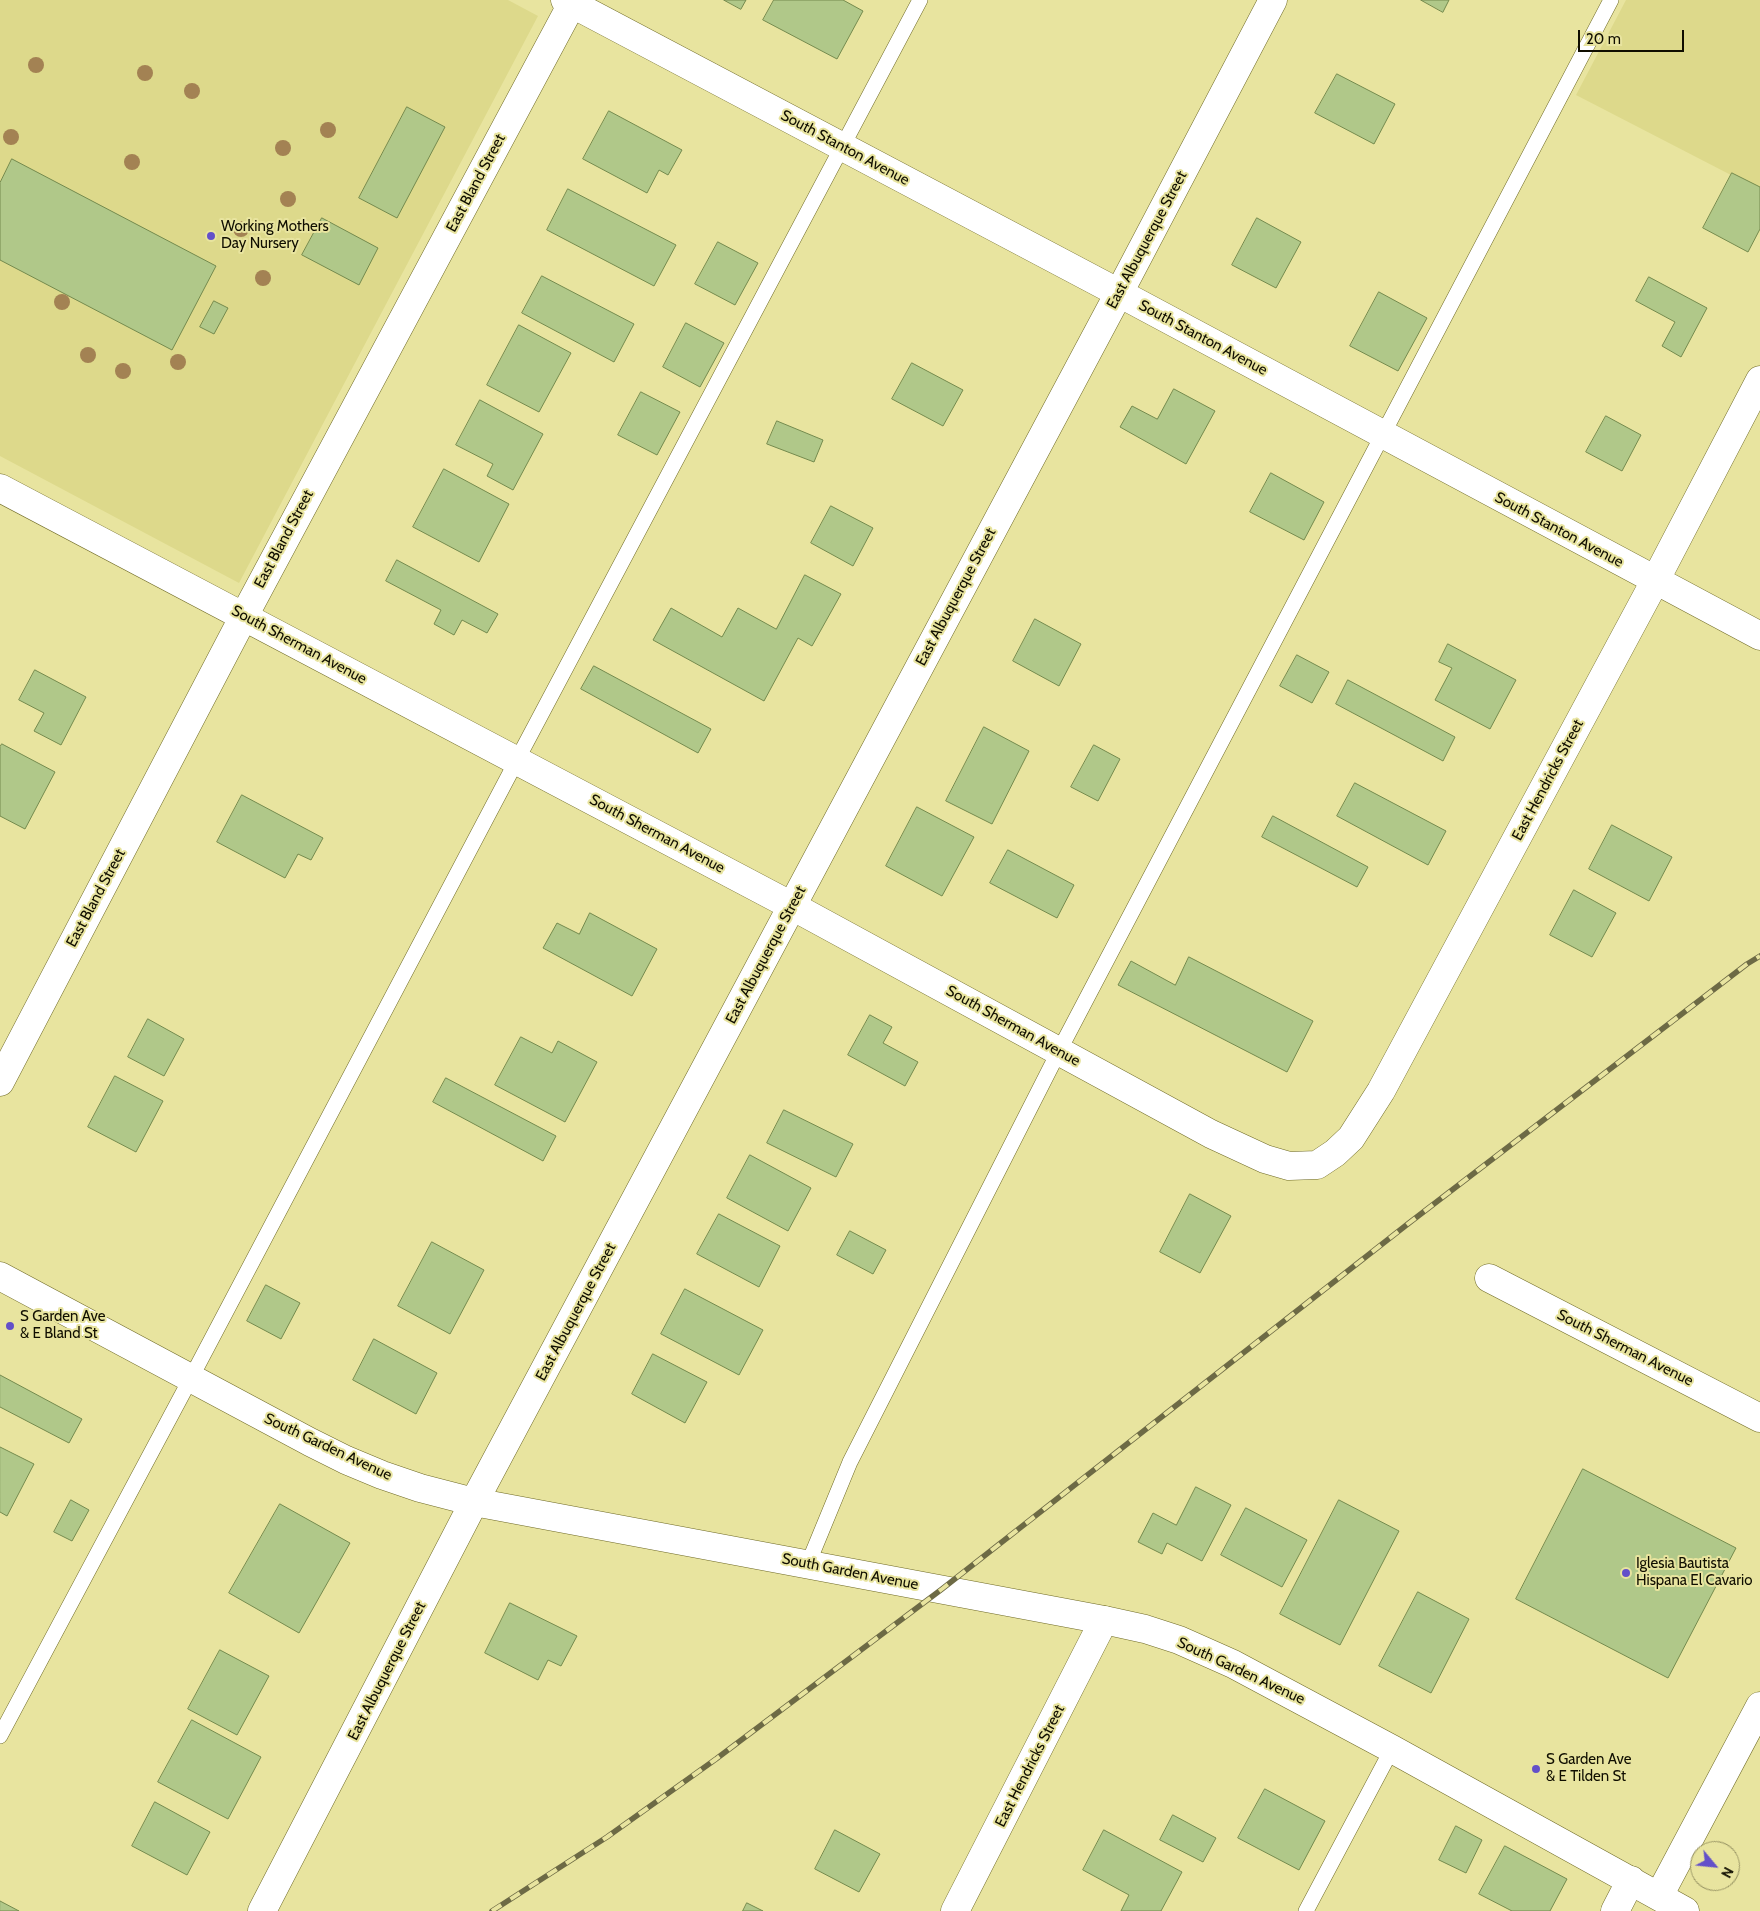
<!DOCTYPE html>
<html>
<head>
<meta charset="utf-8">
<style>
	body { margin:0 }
	#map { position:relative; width:1760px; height:1911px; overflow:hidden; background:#e8e49f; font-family:Cabin,sans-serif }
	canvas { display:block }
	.north { position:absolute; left:1690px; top:1841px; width:50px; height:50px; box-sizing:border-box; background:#e8e49f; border:1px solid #928e5f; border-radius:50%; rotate:118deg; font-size:14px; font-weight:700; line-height:20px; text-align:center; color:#100e00 }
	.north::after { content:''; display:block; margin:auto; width:18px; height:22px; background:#6350c9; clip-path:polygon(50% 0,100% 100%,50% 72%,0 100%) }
	.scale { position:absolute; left:1578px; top:30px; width:106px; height:22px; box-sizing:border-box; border:2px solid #100e00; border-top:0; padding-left:6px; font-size:15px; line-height:18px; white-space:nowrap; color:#100e00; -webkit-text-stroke:4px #e8e49f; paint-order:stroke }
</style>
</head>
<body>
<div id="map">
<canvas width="1760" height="1911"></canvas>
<div class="north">N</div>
<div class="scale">20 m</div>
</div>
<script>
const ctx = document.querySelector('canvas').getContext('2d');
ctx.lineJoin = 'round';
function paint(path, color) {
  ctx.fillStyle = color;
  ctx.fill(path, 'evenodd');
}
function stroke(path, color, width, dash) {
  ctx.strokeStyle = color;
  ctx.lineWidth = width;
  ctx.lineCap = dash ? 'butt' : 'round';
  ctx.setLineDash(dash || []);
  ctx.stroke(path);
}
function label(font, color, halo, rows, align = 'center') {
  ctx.font = font + ' Cabin,sans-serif';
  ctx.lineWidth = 4;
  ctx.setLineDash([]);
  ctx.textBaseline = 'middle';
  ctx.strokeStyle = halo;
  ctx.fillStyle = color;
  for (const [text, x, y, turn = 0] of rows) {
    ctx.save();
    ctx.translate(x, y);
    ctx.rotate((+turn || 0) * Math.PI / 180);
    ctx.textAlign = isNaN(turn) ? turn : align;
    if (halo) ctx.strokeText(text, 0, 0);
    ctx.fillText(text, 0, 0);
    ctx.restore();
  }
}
const built = new Path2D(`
	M0,0H508L538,16L239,583L0,456Z
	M1626,0H1760V190L1576,95Z`);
const building = new Path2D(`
	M724,0H746L741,9Z
	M774,0H843L863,11L837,59L763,20Z
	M1421,0H1449L1443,12Z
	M1337,74L1395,104L1374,144L1315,113Z
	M407,107L445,127L397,218L359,198Z
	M609,111L682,150L668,175L659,170L647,193L583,159Z
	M12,159L216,266L172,350L0,260V183Z
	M1732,173L1760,187V229L1748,252L1703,228Z
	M568,189L676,245L654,286L547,230Z
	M322,218L378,248L359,285L302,255Z
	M1257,218L1301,242L1276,288L1232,265Z
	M718,242L758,263L735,305L695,284Z
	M542,276L634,324L614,362L522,313Z
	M1649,277L1707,308L1681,357L1662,346L1675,322L1636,301Z
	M1379,292L1427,318L1398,371L1350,346Z
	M214,301L228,308L214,334L200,327Z
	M686,323L724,343L700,387L663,367Z
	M519,325L571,353L539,412L487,385Z
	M912,363L963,390L943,426L892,399Z
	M1174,389L1215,411L1186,464L1120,427L1132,406L1157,419Z
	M641,392L680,412L657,455L618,435Z
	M480,400L543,434L513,490L487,476L493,464L456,445Z
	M1606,416L1641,435L1622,471L1586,452Z
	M777,421L823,440L814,462L767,444Z
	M444,469L509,504L479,562L413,527Z
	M1271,473L1324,502L1304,540L1250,512Z
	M831,506L873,528L853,566L811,543Z
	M397,560L498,614L487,633L462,620L454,635L434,624L441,610L386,581Z
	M805,575L841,594L812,646L798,638L764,701L653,640L671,608L722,637L738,608L776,629Z
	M1035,619L1081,644L1059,686L1013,661Z
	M1448,644L1516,680L1490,729L1435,700L1452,668L1439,662Z
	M1297,655L1329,672L1312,703L1280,686Z
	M594,666L711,729L698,753L581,689Z
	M35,670L86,697L61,745L34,731L44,713L19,700Z
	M1348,680L1455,737L1443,761L1336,704Z
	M984,727L1029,751L992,824L946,801Z
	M2,744L55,772L25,829L0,816V747Z
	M1094,745L1120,759L1098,801L1071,787Z
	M1355,783L1446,831L1428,865L1337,816Z
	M242,795L323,838L311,860L298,854L285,878L217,842Z
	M917,807L974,837L942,896L886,866Z
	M1273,816L1368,867L1357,887L1262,837Z
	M1612,825L1672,857L1649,901L1589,869Z
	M1008,850L1074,885L1057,918L990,883Z
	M1574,890L1616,913L1592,957L1550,935Z
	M590,913L657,949L632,996L543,948L557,923L579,934Z
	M1189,957L1313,1021L1287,1072L1118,985L1131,961L1175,985Z
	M870,1015L892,1027L883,1043L918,1062L905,1086L848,1055Z
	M148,1019L184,1039L164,1076L128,1057Z
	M521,1037L552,1053L558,1041L597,1062L565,1122L495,1085Z
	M115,1076L163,1101L136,1152L88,1127Z
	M446,1078L556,1136L543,1161L433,1102Z
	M784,1110L853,1144L836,1177L767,1143Z
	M750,1155L811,1188L788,1231L727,1198Z
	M1190,1194L1231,1216L1200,1273L1160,1252Z
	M719,1214L780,1246L759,1287L697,1254Z
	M850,1231L886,1250L873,1274L837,1255Z
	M432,1242L484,1270L450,1334L398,1306Z
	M266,1285L300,1303L281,1339L247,1321Z
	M685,1289L763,1330L739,1375L661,1334Z
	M374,1339L437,1373L416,1414L353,1380Z
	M653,1354L707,1382L685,1423L632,1394Z
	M0,1375L82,1419L69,1443L0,1407Z
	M0,1447L34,1464L7,1516L0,1512Z
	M1583,1469L1736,1548L1668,1678L1516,1599Z
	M1196,1487L1231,1505L1202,1561L1167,1543L1162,1554L1138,1542L1153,1513L1176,1525Z
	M71,1500L89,1510L72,1541L54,1532Z
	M1339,1500L1399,1531L1340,1645L1280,1614Z
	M280,1504L350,1543L299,1633L229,1593Z
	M1246,1508L1307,1540L1282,1587L1221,1555Z
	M1418,1592L1469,1619L1431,1693L1379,1666Z
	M510,1603L577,1636L561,1666L548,1660L538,1680L485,1653Z
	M220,1650L269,1676L237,1735L188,1709Z
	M192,1720L261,1757L228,1819L158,1782Z
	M1265,1789L1325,1821L1299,1870L1238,1838Z
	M155,1802L210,1832L187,1875L132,1846Z
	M1173,1815L1216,1838L1203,1862L1160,1840Z
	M1456,1826L1482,1840L1466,1873L1439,1860Z
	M835,1830L880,1854L859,1892L815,1869Z
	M1104,1830L1182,1872L1161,1911H1121L1129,1895L1083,1870Z
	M1505,1846L1567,1879L1550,1911H1512L1479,1894Z
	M0,1901L19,1911H0Z
	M747,1903L763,1911H743Z`);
const lane = new Path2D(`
	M808,1564L850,1462L1059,1051L1611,0
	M0,1736L191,1378L517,760L920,0
	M1306,1911L1392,1749`);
const street = new Path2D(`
	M565,0L1119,293L1760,636
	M0,488L792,906L1211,1134L1265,1159L1289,1166L1317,1165L1335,1153L1351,1138L1381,1091L1655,581L1760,380
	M1489,1278L1760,1418
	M1659,1896L1760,1706
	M262,1911L474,1502L1119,293L1273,0
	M955,1911L1104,1620
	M1615,1911L1631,1880`);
const secondary = new Path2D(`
	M0,1082L244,616L574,0
	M0,1276L310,1442L346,1460L382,1475L420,1488L474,1502L1104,1620L1145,1629L1179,1640L1233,1664L1392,1749L1685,1911`);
const rail = new Path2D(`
	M492,1911L607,1837L716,1759L942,1589L1409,1223L1747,964L1760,956`);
const trees = [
	[36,65],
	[145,73],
	[192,91],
	[328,130],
	[11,137],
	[283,148],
	[132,162],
	[288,199],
	[241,229],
	[263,278],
	[62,302],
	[88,355],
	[178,362],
	[123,371]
];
const markers = [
	[211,236,5,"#6350c9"],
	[10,1326,5,"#6350c9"],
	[1626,1573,5,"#6350c9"],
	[1536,1769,5,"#6350c9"]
];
const streetNames = [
	["South Stanton Avenue",845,148,28],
	["East Bland Street",476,183,-62],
	["East Albuquerque Street",1147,240,-62],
	["South Stanton Avenue",1203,338,28],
	["South Stanton Avenue",1559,530,28],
	["East Bland Street",284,539,-62],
	["East Albuquerque Street",956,597,-62],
	["South Sherman Avenue",299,645,28],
	["East Hendricks Street",1548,780,-62],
	["South Sherman Avenue",657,834,28],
	["East Bland Street",96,898,-62],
	["East Albuquerque Street",766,955,-62],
	["South Sherman Avenue",1013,1026,29],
	["East Albuquerque Street",576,1312,-62],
	["South Sherman Avenue",1625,1348,27],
	["South Garden Avenue",328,1447,25],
	["South Garden Avenue",850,1572,11],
	["East Albuquerque Street",387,1671,-63],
	["South Garden Avenue",1241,1671,25],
	["East Hendricks Street",1030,1766,-63]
];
const poiNames = [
	["Working Mothers",221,227],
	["Day Nursery",221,244],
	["S Garden Ave",20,1317],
	["& E Bland St",20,1334],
	["Iglesia Bautista",1636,1564],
	["Hispana El Cavario",1636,1581],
	["S Garden Ave",1546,1760],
	["& E Tilden St",1546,1777]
];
paint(built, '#ddd98b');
paint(building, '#b0c889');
stroke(building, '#748a4e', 1);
stroke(lane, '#6f6a26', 16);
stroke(street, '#6f6a26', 29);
stroke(secondary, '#6f6a26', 29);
stroke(lane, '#fff', 15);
stroke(street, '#fff', 28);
stroke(secondary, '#fff', 28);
stroke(rail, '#6d6a45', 5.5);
stroke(rail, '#e8e49f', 4, [11]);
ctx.fillStyle = '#a38253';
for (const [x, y] of trees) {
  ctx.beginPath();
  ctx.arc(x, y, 8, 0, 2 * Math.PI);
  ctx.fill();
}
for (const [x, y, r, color] of markers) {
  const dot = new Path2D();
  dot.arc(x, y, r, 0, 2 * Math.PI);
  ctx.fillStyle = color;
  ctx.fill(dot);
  stroke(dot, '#e8e49f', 2);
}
label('15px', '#100e00', '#e8e49f', streetNames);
label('15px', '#100e00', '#e8e49f', poiNames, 'left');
</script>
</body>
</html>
